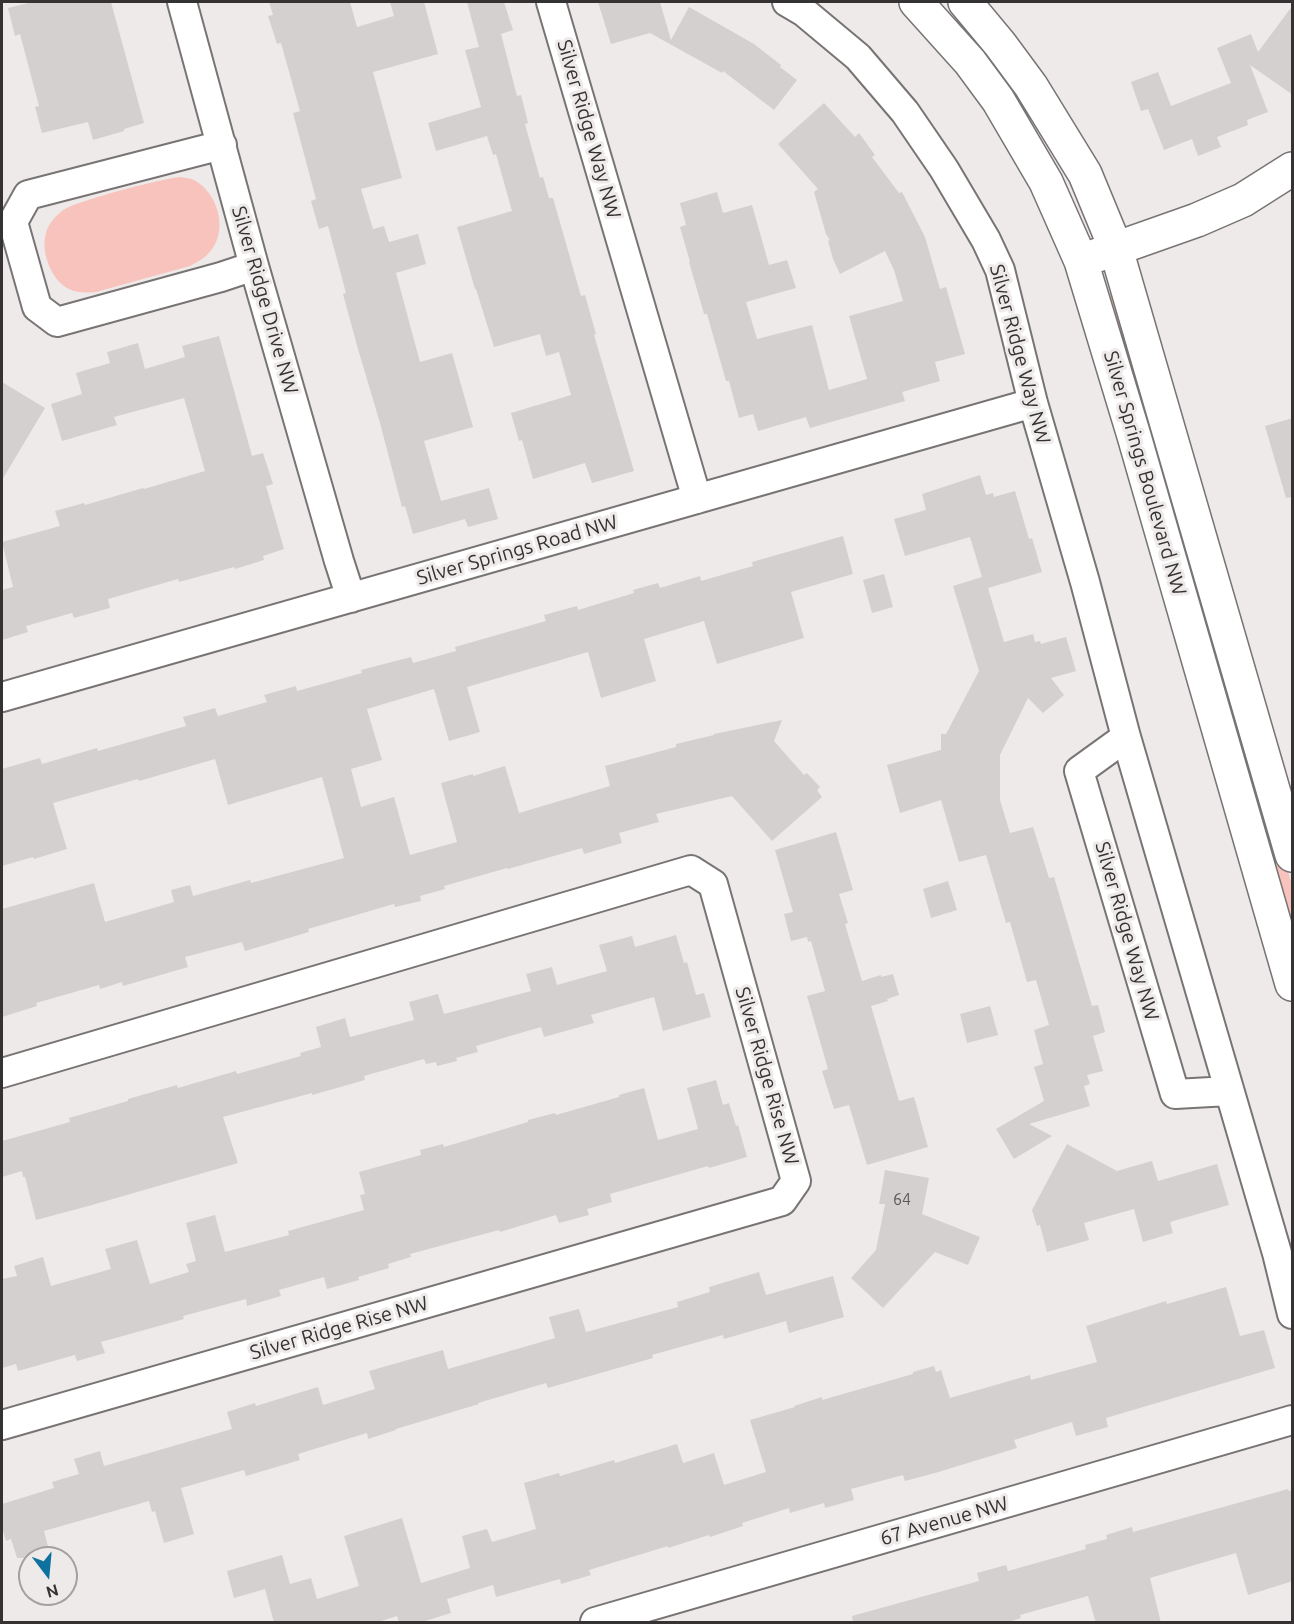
<!DOCTYPE html>
<html>
<head>
<meta charset="utf-8">
<style>
	body { margin:0 }
	#map { position:relative; width:1294px; height:1624px; overflow:hidden; background:#eeeae9; font-family:Ubuntu,sans-serif }
	canvas { display:block }
	.frame { position:absolute; inset:0; border:3px solid #343232; pointer-events:none }
	.north { position:absolute; left:18px; top:1546px; width:60px; height:60px; box-sizing:border-box; background:#eeeae9; border:2px solid #a4a0a0; border-radius:50%; rotate:164deg; font-size:16px; font-weight:700; line-height:24px; text-align:center; color:#343232 }
	.north::after { content:''; display:block; margin:auto; width:21px; height:27px; background:#0f719e; clip-path:polygon(50% 0,100% 100%,50% 72%,0 100%) }
</style>
</head>
<body>
<div id="map">
<canvas width="1294" height="1624"></canvas>
<div class="frame"></div>
<div class="north">N</div>
</div>
<script>
const ctx = document.querySelector('canvas').getContext('2d');
ctx.lineJoin = 'round';
function paint(path, color) {
  ctx.fillStyle = color;
  ctx.fill(path, 'evenodd');
}
function stroke(path, color, width, dash) {
  ctx.strokeStyle = color;
  ctx.lineWidth = width;
  ctx.lineCap = dash ? 'butt' : 'round';
  ctx.setLineDash(dash || []);
  ctx.stroke(path);
}
function label(font, color, halo, rows, align = 'center') {
  ctx.font = font + ' Ubuntu,sans-serif';
  ctx.lineWidth = 6;
  ctx.setLineDash([]);
  ctx.textBaseline = 'middle';
  ctx.strokeStyle = halo;
  ctx.fillStyle = color;
  for (const [text, x, y, turn = 0] of rows) {
    ctx.save();
    ctx.translate(x, y);
    ctx.rotate((+turn || 0) * Math.PI / 180);
    ctx.textAlign = isNaN(turn) ? turn : align;
    if (halo) ctx.strokeText(text, 0, 0);
    ctx.fillText(text, 0, 0);
    ctx.restore();
  }
}
const green = new Path2D(`
	M180,177C185,178 190,178 194,180C217,192 228,228 212,249C206,258 199,261 190,266L96,292C87,293 77,293 69,289C52,281 42,255 45,237C47,226 53,218 62,211C72,202 164,178 180,177Z
	M1114,283H1116L1292,885V948L1107,305Z`);
const building = new Path2D(`
	M32,2H111L144,123L124,129V131L93,140L88,122L42,133L35,107L39,106L20,34L15,36L8,8Z
	M269,2H350L357,27L394,16L390,2H424L438,54L373,72L402,178L361,189L373,229L384,226L389,242L418,234L426,264L396,273L420,362L452,353L473,427L424,441L441,501L489,488L498,519L468,527L465,519L413,534L405,506L402,507L380,423L358,349L343,294L346,293L328,226L319,229L311,201L316,199L293,113L300,111L281,43L277,44L268,16L273,15Z
	M467,2H504L513,30L501,34L517,96L521,95L528,123L525,124L540,178L543,177L549,198H553L581,296L585,295L596,334L594,335L634,471L592,483L585,463L533,479L522,440L519,441L511,413L571,395L559,352L546,356L540,334L494,347L476,289H475L457,227L512,211L496,154L493,155L487,136L436,151L428,123L481,107L465,50L479,47Z
	M598,2H660L671,40L689,7L754,44L781,65L780,67L797,80L774,110L723,71L722,73L650,33L611,44Z
	M1293,5V95L1250,65L1268,112L1247,120L1248,125L1217,137L1221,147L1198,156L1192,139L1164,150L1148,109L1141,111L1131,82L1158,72L1171,106L1231,83L1217,48L1251,34L1258,52Z
	M824,103L855,137L859,133L875,155L872,157L899,193L902,192L925,237L940,289L946,287L965,354L935,362L940,381L902,392L905,401L810,428L806,417L758,431L753,414L739,418L729,381H726L707,314H704L689,262H690L680,227L686,225L680,203L717,192L723,213L752,205L769,265L787,260L796,288L746,302L757,339L812,325L829,390L867,379L849,316L903,301L894,270L885,251L840,274L833,259L828,241L830,240L826,234L814,192L818,189L778,144Z
	M219,336L252,456L263,453L273,484L266,486L284,549L263,556L264,560L235,569L234,567L179,582L178,579L108,599L110,608L74,618L72,613L26,626L28,632L2,640V590L13,587L2,542L60,526L55,511L84,503L85,505L143,488L144,489L205,471L184,398L114,417L117,425L62,441L51,404L82,394L76,373L110,363L107,352L138,343L145,369L185,357L182,346Z
	M2,382L45,408L2,480Z
	M1293,418V497L1286,498L1265,426Z
	M980,475L986,495L993,493L994,497L1015,491L1029,539L1032,538L1042,572L988,588L1004,642L1033,634L1035,642L1040,641L1041,644L1066,637L1076,671L1051,678L1064,695L1043,713L1028,698L1000,755V800L1010,833L1033,827L1049,878L1054,877L1092,1006L1098,1005L1105,1032L1093,1036L1103,1071L1087,1075L1090,1084L1084,1086L1090,1106L1029,1124L1052,1136L1014,1159L996,1129L1044,1101L1034,1067L1043,1064L1034,1030L1049,1025L1036,980L1027,982L1010,922L1006,923L986,855L959,862L941,800L900,813L887,765L941,750V734H946L979,671L953,586L982,577L970,537L905,556L894,519L926,510L922,494Z
	M843,536L853,574L791,592L804,638L717,664L704,621L644,639L656,681L601,698L588,652L467,687L480,732L449,741L434,689L367,709L382,760L351,769L361,807L394,797L410,855L457,842L441,783L473,774V776L505,766L519,813L610,786L605,766L676,747V744L714,735V734L782,720L774,741L804,775L807,773L820,787L817,790L822,797L772,841L732,796L656,814L659,822L619,833L622,843L584,854L582,848L508,869L507,868L444,886L445,889L420,896L421,901L395,907L394,904L308,929L309,932L245,951L242,942L185,957L188,967L123,986L122,982L100,989L99,985L36,1003L37,1006L2,1017V909L94,883L105,922L174,902L171,890L190,885L193,896L250,880L251,883L344,858L322,777L228,805L215,759L139,781L138,779L53,803L67,849L34,859L33,857L2,866V769L40,758L42,764L97,748L98,751L186,726L183,717L215,708L218,716L267,702L264,695L296,686L297,691L362,673L361,670L411,657L413,663L456,651L455,647L546,621L544,615L577,606L578,610L634,593L633,590L658,583L660,588L700,576L701,581L753,566L752,562Z
	M884,574L893,607L872,613L863,580Z
	M836,832L853,890L839,894L848,923L845,924L862,981L881,975V977L893,974L899,995L887,999L888,1001L871,1006L899,1101L914,1097L928,1147L867,1165L849,1105L834,1109L822,1071L828,1069L807,996L825,991L811,941L808,942L807,937L791,941L784,914L793,912L775,850Z
	M948,881L957,910L931,918L923,889Z
	M676,935L684,963L687,962L696,995L704,993L711,1017L663,1031L654,997L591,1015L594,1023L544,1037L541,1027L476,1046L478,1052L456,1058L457,1061L437,1066L436,1062L426,1064L424,1059L364,1076L365,1080L312,1095V1093L223,1117L238,1163L92,1205L36,1220L25,1177H23L22,1171L2,1177V1141L70,1122L69,1118L128,1101V1099L177,1085L178,1088L236,1071L237,1074L301,1056L300,1053L321,1047L316,1027L345,1018L350,1037L414,1020L409,1002L438,994L444,1014L531,991L526,974L552,967L557,985L607,971L599,945L632,936L635,947Z
	M990,1006L998,1035L967,1043L960,1014Z
	M716,1080L723,1105L729,1103L736,1126L738,1125L747,1157L709,1168L708,1166L610,1194L612,1202L587,1209L589,1215L559,1223L556,1215L500,1232L499,1230L410,1254L411,1257L388,1264L389,1268L358,1277L359,1280L327,1289L324,1277L279,1290L281,1296L247,1306L246,1299L183,1316L184,1319L101,1342L105,1353L77,1361L75,1355L18,1371L16,1364L2,1368V1279L17,1276L14,1266L43,1257L51,1286L111,1269L105,1249L137,1240L150,1284L189,1272L186,1264L196,1261L186,1223L215,1215L225,1252L289,1235L288,1231L364,1210L360,1195L365,1194L359,1172L421,1155L420,1150L443,1144L444,1147L528,1122V1120L555,1113L556,1115L619,1097V1095L644,1088L658,1140L698,1129L687,1088Z
	M1067,1144L1117,1171L1152,1161L1158,1181L1217,1164L1229,1205L1170,1222L1173,1233L1143,1242L1134,1209L1084,1223L1089,1240L1047,1252L1040,1225L1037,1226L1032,1210Z
	M885,1170L929,1178L922,1214L980,1237L968,1265L935,1252L883,1308L851,1278L876,1250L885,1204H879Z
	M759,1272L766,1295L833,1276L844,1317L789,1333L786,1321L724,1339L723,1335L652,1355L653,1358L548,1388L546,1383L478,1403L479,1404L396,1429V1430L368,1439L367,1433L298,1454L300,1460L246,1476L244,1470L181,1488L194,1534L164,1543L155,1511L152,1512L149,1501L44,1531L51,1558H17L11,1539L6,1541L2,1527V1504L54,1488L52,1482L79,1474L74,1459L100,1451L104,1466L232,1429L227,1412L255,1403L256,1406L318,1387L323,1405L375,1389L369,1371L443,1350L448,1369L555,1338L549,1317L579,1309L586,1332L678,1307L677,1302L710,1292L709,1287Z
	M1226,1287L1240,1336L1264,1330L1275,1368L1106,1418L1108,1427L1076,1436L1072,1422L1014,1440L1017,1448L935,1473L905,1481L903,1475L851,1489L854,1500L825,1508L824,1503L790,1513L789,1508L742,1523L743,1526L710,1537L709,1535L668,1548V1546L589,1570L591,1575L561,1584L560,1579L496,1597L493,1585L447,1599L451,1613L419,1623H399L397,1616L375,1623H274L265,1589L234,1598L227,1571L282,1555L290,1584L311,1578L317,1599L359,1586L344,1536L402,1518L421,1583L470,1568L462,1536L487,1529L492,1542L536,1529L524,1483L559,1473L560,1476L614,1460L615,1463L677,1444L683,1463L714,1453L724,1485L766,1472L750,1420L795,1407L794,1406L822,1397V1400L913,1374V1372L934,1366L936,1372L941,1370L950,1398L1030,1375L1031,1380L1097,1362L1086,1326L1166,1301L1167,1304Z
	M1288,1489L1289,1491L1293,1490V1581L1248,1595L1236,1553L1150,1578L1161,1623H1096L1088,1596L1020,1615L1021,1618L1006,1623H853L852,1616L979,1581L977,1573L1006,1565L1008,1571L1086,1549L1085,1545L1107,1539L1106,1535L1132,1527L1133,1532Z`);
const minor = new Path2D(`
	M182,2L254,266L339,561L351,598
	M551,2L697,499
	M787,2L804,12L858,57L905,112L944,169L986,240L1000,270L1033,403L1085,582L1126,737L1277,1253L1292,1314
	M222,145L28,195L13,222L37,307L57,322L221,277L254,266
	M2,697L1033,403
	M1126,737L1079,771L1175,1094L1229,1091
	M2,1073L691,870L713,884L796,1181L782,1201L2,1425
	M595,1622L1292,1420`);
const tertiary = new Path2D(`
	M916,2L970,62L998,100L1046,182L1081,261L1134,436L1292,984
	M965,2L1000,44L1031,86L1085,174L1116,249L1292,855
	M1095,256L1197,220L1243,200L1292,169`);
const numberNames = [
	["64",902,1200]
];
const streetNames = [
	["Silver Ridge Way NW",589,129,74],
	["Silver Ridge Drive NW",265,300,74],
	["Silver Ridge Way NW",1020,354,75],
	["Silver Springs Boulevard NW",1145,473,74],
	["Silver Springs Road NW",517,550,-16],
	["Silver Ridge Way NW",1127,931,74],
	["Silver Ridge Rise NW",767,1076,74],
	["Silver Ridge Rise NW",339,1328,-16],
	["67 Avenue NW",944,1521,-16]
];
paint(green, '#f8c3bd');
paint(building, '#d4d0cf');
stroke(minor, '#787474', 32);
stroke(tertiary, '#787474', 36);
stroke(minor, '#fff', 28);
stroke(tertiary, '#fff', 33);
label('16px', '#5c5a59', null, numberNames);
label('20px', '#343232', '#eeeae9', streetNames);
</script>
</body>
</html>
